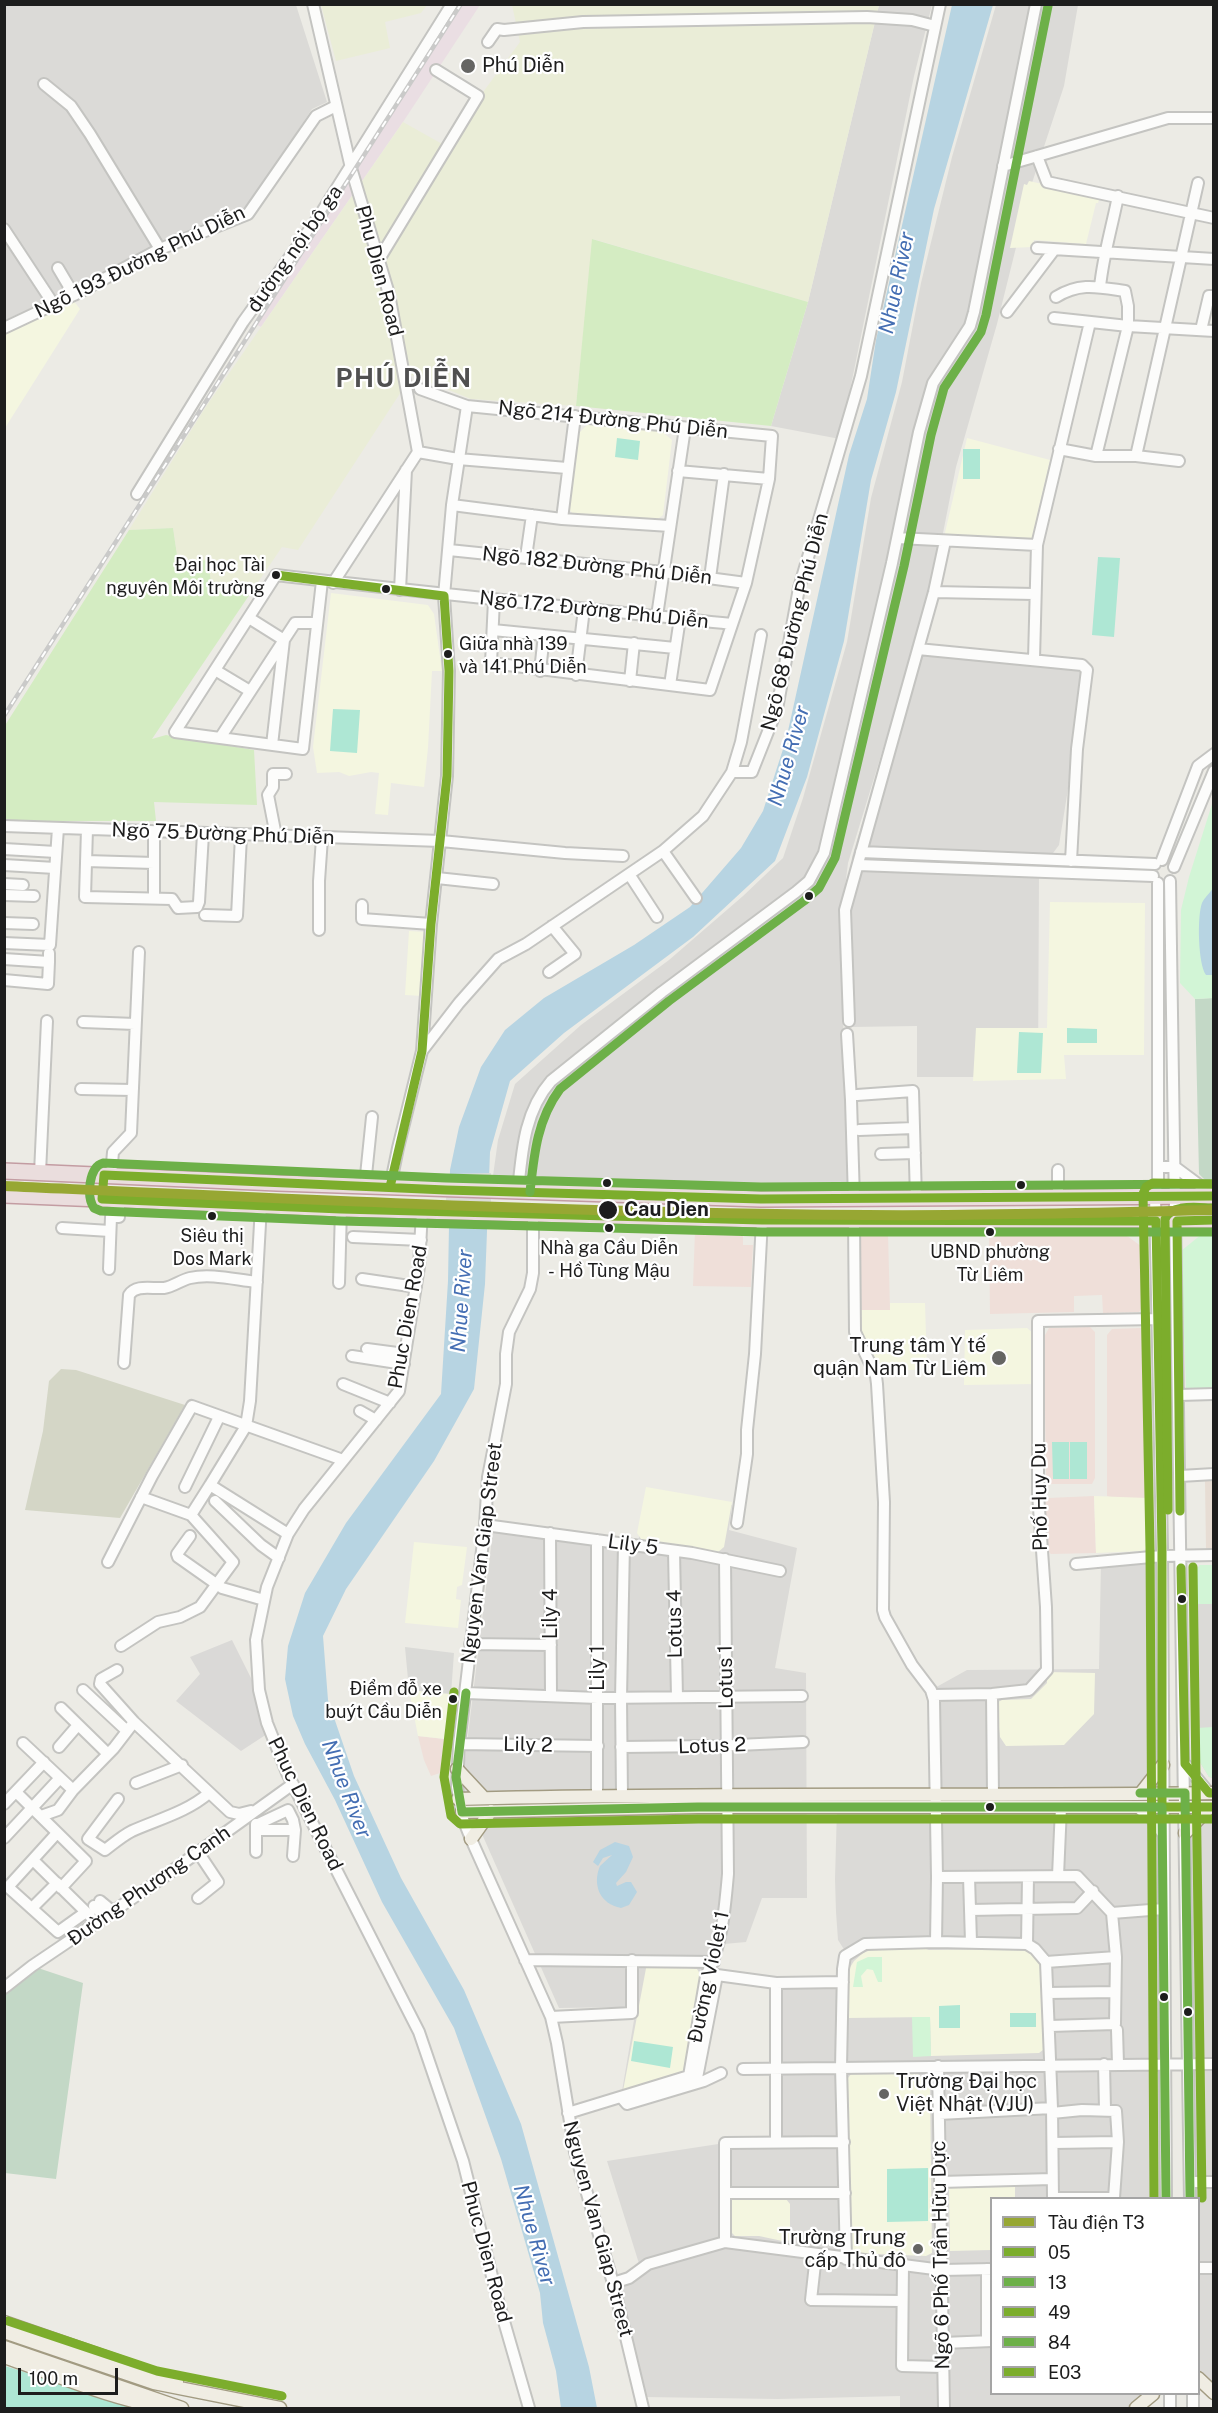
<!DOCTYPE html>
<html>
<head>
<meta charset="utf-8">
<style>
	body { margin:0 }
	#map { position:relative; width:1218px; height:2413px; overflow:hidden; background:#ecebe5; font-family:"Public Sans",sans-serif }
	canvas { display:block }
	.frame { position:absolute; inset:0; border:6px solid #1d1d1d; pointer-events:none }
	.legend { position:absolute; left:990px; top:2197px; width:210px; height:198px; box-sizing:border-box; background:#fff; border:2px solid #a5a5a5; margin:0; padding:8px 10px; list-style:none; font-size:18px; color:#1d1d1d }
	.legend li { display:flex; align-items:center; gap:12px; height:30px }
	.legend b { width:30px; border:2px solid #a5a5a5 }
	.scale { position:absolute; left:18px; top:2368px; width:100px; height:27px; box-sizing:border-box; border:3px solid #1d1d1d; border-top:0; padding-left:8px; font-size:18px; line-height:21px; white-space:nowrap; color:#1d1d1d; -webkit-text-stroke:4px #fff; paint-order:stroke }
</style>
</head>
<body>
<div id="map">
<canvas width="1218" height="2413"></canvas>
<div class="frame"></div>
<ul class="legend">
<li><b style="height:8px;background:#97a733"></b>Tàu điện T3</li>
<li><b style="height:8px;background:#7cad2c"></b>05</li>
<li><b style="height:8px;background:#6db048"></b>13</li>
<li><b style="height:8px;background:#7cad2c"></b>49</li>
<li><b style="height:8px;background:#6db048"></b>84</li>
<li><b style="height:8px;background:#7cad2c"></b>E03</li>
</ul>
<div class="scale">100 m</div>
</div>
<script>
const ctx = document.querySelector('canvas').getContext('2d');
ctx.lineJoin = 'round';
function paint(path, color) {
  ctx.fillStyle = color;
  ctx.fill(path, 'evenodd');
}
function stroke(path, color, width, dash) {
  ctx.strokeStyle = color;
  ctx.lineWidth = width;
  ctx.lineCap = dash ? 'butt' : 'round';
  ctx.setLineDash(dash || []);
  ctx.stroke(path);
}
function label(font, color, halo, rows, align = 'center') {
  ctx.font = font + ' "Public Sans",sans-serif';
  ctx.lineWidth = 4.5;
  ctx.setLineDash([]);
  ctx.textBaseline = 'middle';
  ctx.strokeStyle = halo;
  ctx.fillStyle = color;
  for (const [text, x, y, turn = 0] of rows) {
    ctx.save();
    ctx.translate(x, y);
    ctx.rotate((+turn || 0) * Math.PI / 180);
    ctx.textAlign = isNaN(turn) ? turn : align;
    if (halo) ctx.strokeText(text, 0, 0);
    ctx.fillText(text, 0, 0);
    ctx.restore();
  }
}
const residential = new Path2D(`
	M4,5H296L327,102L312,109L245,211L5,320Z
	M879,5H932L914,76L840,439L771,426L808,302Z
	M996,5H1078L1064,86L1032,183L997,324L956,467L932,589L848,863L840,928L849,1194L492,1183L498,1140L515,1084L581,1025L669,960L743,896L783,858L803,798L847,642L871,498L902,382L921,283L952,157Z
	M915,646L1088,664L1059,845L1039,872L1038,1077H917V1026L852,1027L850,920L852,857Z
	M648,1491L732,1505L729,1530L797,1548L775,1668L806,1673L807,1898H762L746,1942L713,1945L690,2077L621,2097L634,2020L626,2007L559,2008L478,1825L462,1784L494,1522L638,1542Z
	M1162,1556L1167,2198H992V2394H1153L1136,2408H900V2396L778,2399L644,2397L617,2277L641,2270L607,2161L725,2143L776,2142V1983L843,1982L847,1954L838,1940L836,1912L835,1879L837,1808H936L931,1690L967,1670L1099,1669L1101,1562Z
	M1200,1565H1213V1778L1209,1777L1198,1759L1193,1574Z
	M1210,1807H1213V2393L1198,2378V2198H1190L1185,1833L1193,1816Z`);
const commercial = new Path2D(`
	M695,1231L743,1233V1245H753L751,1287L693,1286Z
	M858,1233H888L890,1310H860Z
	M1123,1233L1145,1249V1303L1139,1312L1103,1313L1102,1295L1074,1296V1312L990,1314L989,1236Z
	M1090,1327L1095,1332V1478L1092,1484H1050L1046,1477L1044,1337L1049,1328Z
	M1141,1328L1146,1333L1147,1498H1115L1107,1496V1335L1112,1329Z
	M1094,1496L1096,1553L1051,1554L1046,1549L1044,1503L1048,1498Z
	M418,1736L445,1739L440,1773L431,1776L424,1760Z`);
const industrial = new Path2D(`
	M461,5H480L403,122L261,327L254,323Z`);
const education = new Path2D(`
	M1029,181L1100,197L1098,203H1096L1086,244L1034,240L1032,247L1010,248L1024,184L1027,185Z
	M73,300L80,309L5,428V333Z
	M588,424L661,431L672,440L663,515L655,521L574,515L568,508L578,434Z
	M967,438L1050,460L1031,542L944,537Z
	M331,593L428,605L434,614L442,671H432L428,748L424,787L391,783L388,815L375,814L379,773L371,772L349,776L339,772L317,773L313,747Z
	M1050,902L1145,903L1144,1055H1064L1066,1079L973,1081L976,1028H1047Z
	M409,931L426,932L422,996L405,995Z
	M890,1303H925L927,1369L877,1372L871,1349L860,1331V1310H890Z
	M1027,1328L1034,1334V1384L964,1385L965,1330Z
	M646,1487L732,1502L724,1547L717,1553L641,1539L637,1533Z
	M1094,1496L1147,1498L1148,1546L1143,1551L1096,1553Z
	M414,1542L467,1547L462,1585L457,1587L456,1599L461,1600L458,1628L405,1623Z
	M1047,1672L1095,1673L1094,1714L1064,1745L1006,1746L1000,1737L996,1703L1002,1700L1031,1699L1047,1683Z
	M409,1690L451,1694L445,1739L418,1736Z
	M925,1946L926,1949L929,1950L1028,1949L1041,1960L1043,2050L1039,2053L931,2056L930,2017L847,2018L849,1969L854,1961L863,1953L871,1950Z
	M647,1963L697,1969L702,1977L687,2071L623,2091Z
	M851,2074H918L930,2086L932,2253L926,2256L852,2253L850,2241L848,2078Z
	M1015,2185V2198H992L991,2250L950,2251L949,2187Z
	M730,2197L786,2199L790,2204V2239L787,2242L759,2236H735L730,2231Z`);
const religious = new Path2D(`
	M232,1640L257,1690L267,1734L241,1751L176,1701L200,1674L190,1657Z`);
const military = new Path2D(`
	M1205,1481H1213V1549H1206Z`);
const construction = new Path2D(`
	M61,1369L76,1370L185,1405L120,1518L25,1510L43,1431L49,1381Z`);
const farmland = new Path2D(`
	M321,5V4L427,5L421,13L385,22L390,48L336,61Z
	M512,5H879L808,302L593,239L576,406L471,399L412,375L298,550L282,547L252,591H212L178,562L173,528L129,530L205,408L403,122L444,145L520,42Z`);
const grass = new Path2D(`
	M592,239L808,302L771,426L576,406Z
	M173,528L178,562L208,560L212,591H252L152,739L166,735L254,750L257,805L154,802L156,821H5L4,727L129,530Z`);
const cemetery = new Path2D(`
	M1213,998L1214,1181H1206L1199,1174L1195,999Z
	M32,1966L83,1983L56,2179L5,2173V1988Z`);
const park = new Path2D(`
	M1213,801V998L1195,999L1180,983L1181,910L1189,877Z
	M1213,1225V1388H1186L1181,1251Z
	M1200,1565H1213V1604H1193V1574Z
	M1213,1727H1214L1213,1778L1209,1777L1198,1759L1197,1728Z
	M868,1957H882V1982H878L873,1970L867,1969L861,1976L863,1987H853L857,1962Z
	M912,2017H930L931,2056L913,2057Z`);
const pitch = new Path2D(`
	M617,438L640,441L638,460L615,457Z
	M963,449H980V479H963Z
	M1098,557L1120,558L1114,637L1092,635Z
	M333,709L360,710L357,753L330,751Z
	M1067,1028L1097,1029V1043H1067Z
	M1019,1032L1043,1033L1041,1073H1017Z
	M1052,1442H1069V1479H1053Z
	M1070,1442H1087V1479H1070Z
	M960,2005V2028H939V2006Z
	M1010,2013H1036V2027H1010Z
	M634,2041L673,2047L670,2068L631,2061Z
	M928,2168V2221L887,2222V2169Z
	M5,2366L139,2408H5Z`);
const parking = new Path2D(`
	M405,1647L454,1653L451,1694L409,1690Z`);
const water = new Path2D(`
	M952,5H993L934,209L896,392L871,480L844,641L807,777L775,861L693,937L564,1033L510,1081L490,1152L485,1284L474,1389L434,1461L346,1589L323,1636L328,1700L354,1776L401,1878L464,1990L521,2124L589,2367L597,2408H561L556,2371L543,2323L540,2293L501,2159L454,2028L382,1902L335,1800L305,1744L293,1716L285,1679L288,1646L305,1593L346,1523L441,1394L448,1281L450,1170L459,1127L481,1067L505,1030L544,998L634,945L690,907L741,848L763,811L786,740L849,455L867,399L876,340Z
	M1213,888V975H1206C1198,964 1197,916 1202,903C1204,898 1210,893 1213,888Z
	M615,1842L629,1846L633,1857L626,1872L616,1883L617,1886L626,1882H631L637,1892L629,1905L621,1908C600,1904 592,1885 600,1866L612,1855L603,1858L598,1866L593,1862L600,1850Z`);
const pier = new Path2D(`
	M491,1173V1226L445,1225L447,1174Z`);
const minor = new Path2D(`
	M313,4L351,168L389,294L418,452
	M488,42L497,29L504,30L583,22L867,17L912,20L935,26
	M44,84L71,106L90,134L160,249
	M1037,156L1047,182L1214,218
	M1003,166L1168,118H1214
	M4,229L54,305
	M1037,248L1214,259
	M378,261L478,96L436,70
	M58,268L74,295
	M1100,287C1103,256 1112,227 1118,196
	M1056,297C1080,282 1098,287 1125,291L1128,306V326L1096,456
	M1007,312L1054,250
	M1054,318L1128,326L1214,331
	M4,328L74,295L160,249L248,214L316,116L336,106
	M1201,330L1209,296H1214
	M420,389L467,406L772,436L769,479L746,583L710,690L491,663L494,600
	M1059,449L1096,456H1136L1179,461
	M418,452L458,459L567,468
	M1136,456L1198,183
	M678,471L769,479
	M137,494L243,322L320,215L452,4
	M452,505L562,519L670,526
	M562,519L575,416
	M898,538L1037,545
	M449,550L663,572L746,583
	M526,557L532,515
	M710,578L724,474
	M322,581L303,749L175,732L276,575C428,593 580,608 732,624
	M333,583L418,452
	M400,590L406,470
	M934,592L1034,594
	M657,616L685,428
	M249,618L284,640L272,745
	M493,630L675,648
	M918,649L1082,665L1087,670L1077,749L1071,861
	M1034,659L1037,545L1090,322
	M215,670L250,691
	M540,671L544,635
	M576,675L584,609
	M630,681L634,643
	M670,685L680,618
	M220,738L295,623H317
	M732,772H752L777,709L799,588L861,376L940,4
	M4,826L441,841L565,853L623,856
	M87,829L85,897L172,899L178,908L197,907L199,902L203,834
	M276,836L268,795L273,787V774H286
	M4,849L56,852
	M663,851L696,898
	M861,852L1155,864
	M1162,860L1198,766L1214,754
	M86,861L154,863
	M4,865L55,868
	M858,865L1153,876
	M1174,867L1214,771
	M629,874L657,917
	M437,878L493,884
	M1170,881L1190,2198
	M1158,883V1179L1155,1195L1162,1548L1166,2198
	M4,884L23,885
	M4,895L34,896
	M154,898V832
	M362,905V919L431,924
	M205,915L237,916L241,836
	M4,923L33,924
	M319,930V881L322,838
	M4,943L50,945L58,828
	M4,959L49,962V953
	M549,972L575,954L552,926
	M4,980L48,984L49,962
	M849,1021L845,910L934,592L945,541
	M83,1022L135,1024
	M847,1034L851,1100L854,1199
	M422,1051L459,1003L498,959L526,944L663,851L703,816L732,772L741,742L761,635
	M81,1089L132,1090
	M857,1095L913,1091L916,1199
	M859,1130L914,1128
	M881,1154L915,1153
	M1158,1167H1175L1214,1196
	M40,1173L47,1021
	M111,1175L113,1152L131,1133L139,952
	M365,1185L372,1117
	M390,1187L398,1148L422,1051L431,924L447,776L449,671L444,596L452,505L467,406
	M518,1191C522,1152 524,1112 551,1081L662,992L796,892L809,881L824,853L892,563L919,432L933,383L970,326L974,312L1036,4
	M1058,1197V1170
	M422,1211L419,1267L399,1391L304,1509L288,1534L267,1587L256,1640L259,1690L267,1723L287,1773L419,2032L463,2161L499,2304L529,2408
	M533,1213V1273L530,1289L509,1332L506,1354V1384L488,1477L485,1525L459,1744L457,1787L463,1819L471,1839L551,2017L557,2043L575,2152L613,2283L643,2408
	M854,1221L855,1332L876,1376L877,1384L884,1502L883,1610L885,1617L912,1665L931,1690L934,1700L937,1877L936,1942
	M62,1228L110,1231
	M353,1237L421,1240
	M109,1269L111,1217H119V1200
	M362,1279L416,1287
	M339,1283L341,1209
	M367,1349L405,1354
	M352,1356L404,1364
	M124,1363L129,1295C136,1284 152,1289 164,1288C173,1287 181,1280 190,1278C211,1273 236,1280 257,1282
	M343,1384L390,1403
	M1179,1395L1214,1394
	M360,1411L376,1420
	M1180,1476L1214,1474
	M210,1485L246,1426L250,1401L261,1206
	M185,1487L219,1417
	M215,1501L261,1545L279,1558
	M191,1515L210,1485L288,1534
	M737,1523L747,1454V1430L755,1354L762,1220
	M485,1525L692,1553L780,1571
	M550,1533L551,1695
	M190,1536L177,1554L178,1557L222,1588L264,1600
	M674,1551L677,1697
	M108,1562L152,1476L192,1406L343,1460
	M1076,1564L1162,1556L1214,1555
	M470,1644L551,1645
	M121,1646L158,1622L180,1617L200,1607L233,1562L191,1515L141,1497
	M117,1670L101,1679L100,1684L134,1722L230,1812L239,1814L251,1811
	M83,1690L127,1731
	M466,1693L598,1698L802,1696
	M992,1694L993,1795
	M933,1695L992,1694L1029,1690L1047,1670L1046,1607L1038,1494V1321L1158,1319
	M61,1708L108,1754
	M23,1743L73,1790
	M459,1744L598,1746
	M59,1747L78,1725
	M621,1747L716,1746L803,1742
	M1185,1764L1209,1793
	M136,1783L182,1765
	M16,1792L86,1861L61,1888
	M597,1796V1540
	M622,1796L621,1698L624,1544
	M118,1799L88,1839L105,1850C113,1844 122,1836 132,1831C159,1819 187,1812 209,1793
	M4,1804L44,1762
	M1137,1807L1151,1818L1163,1834
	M41,1816L58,1810L73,1790L114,1748L134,1722
	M256,1830H295L293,1820L288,1810L256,1825
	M57,1833L8,1887L58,1932L86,1912
	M4,1838L60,1778
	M256,1852V1824
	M293,1856L295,1830
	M33,1860L90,1916
	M1058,1876L1061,1807
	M937,1877L1077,1876L1112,1913L1116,1957L1115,2024L1050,2026
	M969,1877L971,1942
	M198,1898L218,1882L198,1852
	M100,1901L112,1911
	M94,1906L105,1917
	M32,1908L57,1883
	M970,1910L1077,1908L1093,1891
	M1112,1913L1163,1909
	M1027,1944L1028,1877
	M525,1960L714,1962
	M1046,1962L1116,1957
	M706,1976L717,1975L776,1983L843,1982
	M4,1988L32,1966L158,1881L293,1784
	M1048,1993L1115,1992
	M551,2017L632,2013V1960
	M1117,2030L1118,2064
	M1104,2064L1105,2109
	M938,2066L944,2408
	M743,2069L1214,2064
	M696,2083L717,1975
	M621,2097L627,2104L704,2081L721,2073
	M568,2113L689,2076L706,1976C722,1947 725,1908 728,1874L725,1559
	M1052,2113L1082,2110L1116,2111L1118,2142L1114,2198
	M939,2114L1052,2108
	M776,2142V1983
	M1053,2143L1118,2142
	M940,2182L1052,2179
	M1190,2182H1214
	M726,2193H845
	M1053,2198H1114
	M725,2242V2143L844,2142
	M816,2255L811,2300L902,2301
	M846,2259L841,2067L843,1969L845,1956L865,1944L936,1942L1027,1944L1035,1949L1046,1962L1052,2108L1053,2198
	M903,2265L902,2366L943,2367
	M1198,2268H1214
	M987,2269V2341
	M613,2283L629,2278L648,2264L725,2242L942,2270L992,2269
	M943,2343L992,2341
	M1170,2394V2408
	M1193,2394V2408`);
const major = new Path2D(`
	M457,1769L484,1798
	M1141,1793L1163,1765
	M458,1799C710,1792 962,1797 1214,1793
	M462,1812L698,1807H1214
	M1185,1833L1210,1807
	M471,1839L491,1811
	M4,2322L177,2382
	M4,2332L154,2383L280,2408
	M4,2347L182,2408
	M4,2357C57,2375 110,2399 166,2408
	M1198,2378L1214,2393
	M1136,2408L1153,2394`);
const highway = new Path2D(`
	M4,1171L277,1183L761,1199L1214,1196
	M4,1195L341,1209L762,1220H1214`);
const rail = new Path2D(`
	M4,716L461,4`);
const bus1 = new Path2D(`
	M276,575L444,596
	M390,1187L422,1051L431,924L447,776L449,671L444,596
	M1214,1196L761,1199L446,1190L104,1175L102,1199L341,1209L762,1220L1156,1221L1162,1548V1807H1214
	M1180,1511L1177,1221L1214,1220
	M1181,1568L1185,1764L1209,1793H1214`);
const bus2 = new Path2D(`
	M1214,1184L761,1187L446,1178L103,1163C89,1167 86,1196 94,1208L101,1211L341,1221L762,1232H1214
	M530,1192C534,1155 537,1120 560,1089L669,1001L804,901L819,888L835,858L904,566L931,435L944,388L981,332L986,315L1048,6`);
const bus3 = new Path2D(`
	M1168,1510L1165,1219C1172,1203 1199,1208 1214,1208
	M1193,1567L1202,2198
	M1154,2198L1150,1548L1143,1194L1146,1187L1153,1183L1214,1184
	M8,2321L157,2371L282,2396`);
const bus4 = new Path2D(`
	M466,1693L456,1777L462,1812L698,1807H1162L1166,2198
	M1140,1793H1185L1190,2198`);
const bus5 = new Path2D(`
	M454,1692L444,1777L451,1816L460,1824L698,1819H1214`);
const metro1 = new Path2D(`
	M4,1186C292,1199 579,1213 867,1215C983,1216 1098,1213 1214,1210`);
const markers = [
	[468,66,8,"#656563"],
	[276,575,5,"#1d1d1d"],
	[386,589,5,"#1d1d1d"],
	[448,654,5,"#1d1d1d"],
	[809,896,5,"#1d1d1d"],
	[607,1183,5,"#1d1d1d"],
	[1021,1185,5,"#1d1d1d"],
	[608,1210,10,"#1d1d1d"],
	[212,1216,5,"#1d1d1d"],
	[609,1228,5,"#1d1d1d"],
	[990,1232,5,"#1d1d1d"],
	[999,1358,8,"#656563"],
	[1182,1599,5,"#1d1d1d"],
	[453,1699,5,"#1d1d1d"],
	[990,1807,5,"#1d1d1d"],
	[1164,1997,5,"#1d1d1d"],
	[1188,2012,5,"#1d1d1d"],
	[884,2094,6,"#656563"],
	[918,2249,6,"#656563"]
];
const busNames = [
	["Đại học Tài",265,565,"right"],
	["nguyên Môi trường",265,588,"right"],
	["Giữa nhà 139",459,644,"left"],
	["và 141 Phú Diễn",459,667,"left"],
	["Siêu thị",212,1236],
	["Dos Mark",212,1259],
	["Nhà ga Cầu Diễn",609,1248],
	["- Hồ Tùng Mậu",609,1271],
	["UBND phường",990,1252],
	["Từ Liêm",990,1275],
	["Điểm đỗ xe",442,1689,"right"],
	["buýt Cầu Diễn",442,1712,"right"]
];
const poiNames = [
	["Phú Diễn",482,66],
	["Trung tâm Y tế",986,1346,"right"],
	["quận Nam Từ Liêm",986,1369,"right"],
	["Trường Đại học",896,2082],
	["Việt Nhật (VJU)",896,2105],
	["Trường Trung",906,2238,"right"],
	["cấp Thủ đô",906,2261,"right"]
];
const streetNames = [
	["đường nội bộ ga",295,249,-55],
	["Ngõ 193 Đường Phú Diễn",140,262,-26],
	["Phu Dien Road",379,271,75],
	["Ngõ 214 Đường Phú Diễn",613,420,6],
	["Ngõ 182 Đường Phú Diễn",597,566,6],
	["Ngõ 172 Đường Phú Diễn",594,610,6],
	["Ngõ 68 Đường Phú Diễn",795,622,-76],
	["Ngõ 75 Đường Phú Diễn",223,834,2],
	["Phuc Dien Road",408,1317,-80],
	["Phố Huy Du",1040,1497,-91],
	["Lily 5",633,1545,8],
	["Nguyen Van Giap Street",482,1553,-83],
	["Lily 4",551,1614,-90],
	["Lotus 4",675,1624,-91],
	["Lily 1",598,1668,-90],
	["Lotus 1",726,1677,-91],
	["Lily 2",528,1745,1],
	["Lotus 2",712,1746,-2],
	["Phuc Dien Road",305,1804,64],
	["Đường Phương Canh",149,1886,-35],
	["Đường Violet 1",709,1977,-78],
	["Nguyen Van Giap Street",598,2229,75],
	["Phuc Dien Road",486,2252,75],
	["Ngõ 6 Phố Trần Hữu Dực",941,2255,-91]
];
const stopNames = [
	["Cau Dien",624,1210]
];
const waterNames = [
	["Nhue River",897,283,-78],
	["Nhue River",789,756,-74],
	["Nhue River",462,1301,-86],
	["Nhue River",346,1789,69],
	["Nhue River",534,2235,74]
];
const districtNames = [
	["PHÚ DIỄN",404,379]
];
paint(residential, '#dbdad7');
paint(commercial, '#efdfd9');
paint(industrial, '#eadee3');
paint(education, '#f4f6e0');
paint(religious, '#dad9d7');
paint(military, '#e7ddd4');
paint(construction, '#d4d6c6');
paint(farmland, '#eaedd7');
paint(grass, '#d4ecc2');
paint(cemetery, '#c3d8c6');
paint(park, '#d2f5d6');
paint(pitch, '#aee7d4');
paint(parking, '#dadad7');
paint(water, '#b7d4e2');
paint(pier, '#dcdcd9');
stroke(minor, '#c4c4c1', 14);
stroke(major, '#a29b82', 15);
stroke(highway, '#c39ca2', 18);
stroke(minor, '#fcfcfb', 10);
stroke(major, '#f0ede3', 12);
stroke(highway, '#eadddd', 15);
stroke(rail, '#cacac9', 4.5);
stroke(rail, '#fff', 2, [7]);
stroke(bus1, '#7cad2c', 9);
stroke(bus2, '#6db048', 9);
stroke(bus3, '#7cad2c', 9);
stroke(bus4, '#6db048', 9);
stroke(bus5, '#7cad2c', 9);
stroke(metro1, '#97a733', 10);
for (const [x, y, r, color] of markers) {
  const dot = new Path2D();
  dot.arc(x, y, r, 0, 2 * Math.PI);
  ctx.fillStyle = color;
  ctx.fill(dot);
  stroke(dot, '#fff', 2);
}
label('18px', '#1d1d1d', '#fff', busNames);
label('20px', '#1d1d1d', '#fff', poiNames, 'left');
label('20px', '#1d1d1d', '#fff', streetNames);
label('bold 20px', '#1d1d1d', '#fff', stopNames, 'left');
label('italic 21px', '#446eb3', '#fff', waterNames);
ctx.letterSpacing = '1.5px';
label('bold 26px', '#505050', '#fff', districtNames);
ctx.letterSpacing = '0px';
</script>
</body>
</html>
